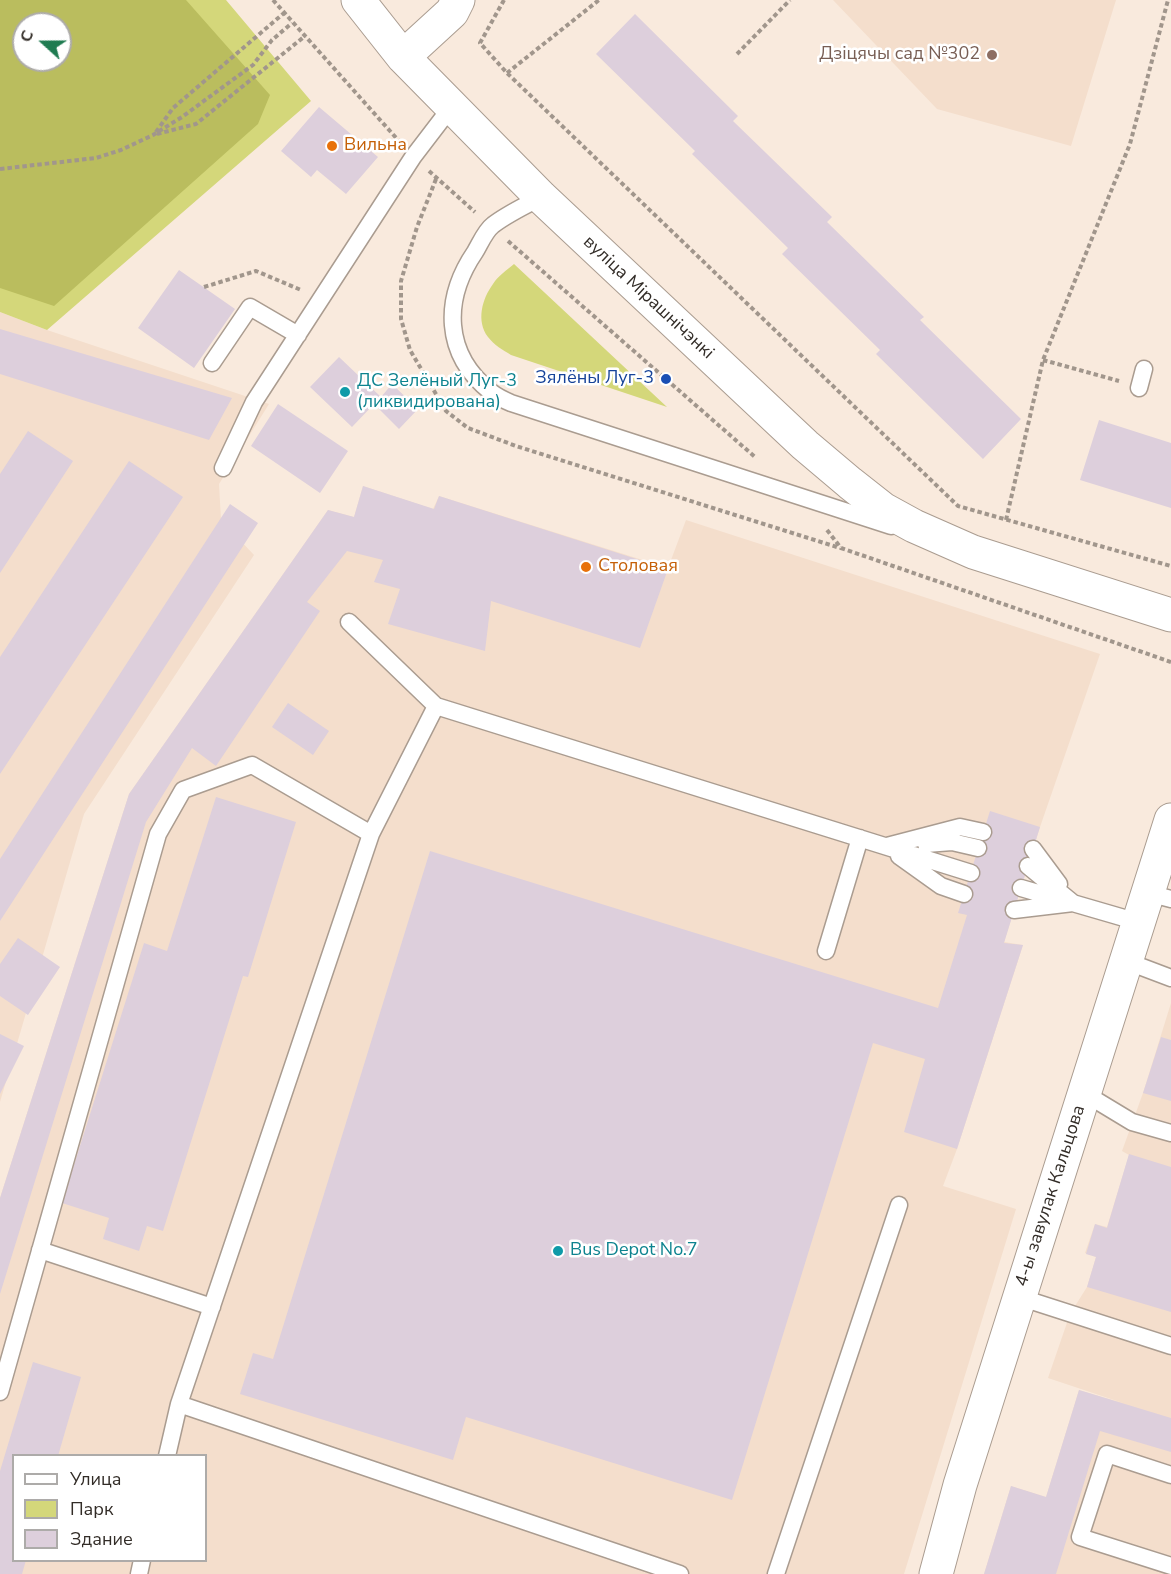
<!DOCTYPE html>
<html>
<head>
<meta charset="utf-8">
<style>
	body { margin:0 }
	#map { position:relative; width:1171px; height:1574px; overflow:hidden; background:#f9eadd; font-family:"Nunito Sans",sans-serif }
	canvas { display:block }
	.legend { position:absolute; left:12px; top:1454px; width:195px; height:108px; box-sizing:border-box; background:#fff; border:2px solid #adaba9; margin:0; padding:8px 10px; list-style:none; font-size:18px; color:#322c27 }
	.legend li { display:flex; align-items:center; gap:12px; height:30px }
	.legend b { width:30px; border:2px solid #adaba9 }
	.north { position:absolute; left:12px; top:12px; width:60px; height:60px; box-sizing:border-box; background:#fff; border:2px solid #adaba9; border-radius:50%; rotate:291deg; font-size:16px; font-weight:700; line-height:24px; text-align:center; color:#322c27 }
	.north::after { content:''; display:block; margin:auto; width:21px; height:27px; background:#1f7b51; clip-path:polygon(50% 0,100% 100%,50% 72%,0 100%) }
</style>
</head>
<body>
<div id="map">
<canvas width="1171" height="1574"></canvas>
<ul class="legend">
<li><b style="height:8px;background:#fff"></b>Улица</li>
<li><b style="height:16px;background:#d4d77a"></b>Парк</li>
<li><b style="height:16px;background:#ddcfdc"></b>Здание</li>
</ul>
<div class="north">С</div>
</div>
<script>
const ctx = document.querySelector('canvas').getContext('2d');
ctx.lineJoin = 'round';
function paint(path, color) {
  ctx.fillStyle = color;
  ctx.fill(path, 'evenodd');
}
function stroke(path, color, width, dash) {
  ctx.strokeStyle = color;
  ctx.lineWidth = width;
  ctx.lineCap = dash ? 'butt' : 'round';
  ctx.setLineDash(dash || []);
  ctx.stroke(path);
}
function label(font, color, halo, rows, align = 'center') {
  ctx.font = font + ' "Nunito Sans",sans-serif';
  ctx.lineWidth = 5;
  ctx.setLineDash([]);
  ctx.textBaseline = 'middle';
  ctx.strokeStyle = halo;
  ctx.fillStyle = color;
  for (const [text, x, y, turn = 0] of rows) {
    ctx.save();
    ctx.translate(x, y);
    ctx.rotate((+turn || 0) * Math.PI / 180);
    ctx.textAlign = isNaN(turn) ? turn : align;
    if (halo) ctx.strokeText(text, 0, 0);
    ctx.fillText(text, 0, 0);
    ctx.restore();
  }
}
const built = new Path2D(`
	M833,0H1116L1071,146L937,109Z
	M0,312L47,330L269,404L219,484L221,520L254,555L84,814L0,1102Z
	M363,486L433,509L439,496L668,568L686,520L1100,654L1040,827L1004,942L1023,945L957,1149L943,1186L1016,1209L904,1574H0V1198L129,794L328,510L354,517ZM14,1456H206V1560H14Z
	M1171,1003V1574H984L1011,1486L1046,1497L1079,1390L1123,1403L1048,1378L1070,1314L1087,1287L1096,1257L1085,1253L1095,1224L1107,1227L1129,1155L1122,1151L1143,1093Z`);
const green = new Path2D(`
	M0,0H226L311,101L47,330L0,312ZM24,24H60V60H24Z
	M514,264L667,407L511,355C503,350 494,345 488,337C476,321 482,299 493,284C498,276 507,270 514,264Z`);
const forest = new Path2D(`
	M0,0H186L270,95L258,124L54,306L0,288ZM24,24H60V60H24Z`);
const building = new Path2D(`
	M635,14L738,116L733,121L832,217L827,222L924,317L920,320L1021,419L983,459L876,354L880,350L782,254L788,248L692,154L695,151L596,54Z
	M319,107L378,157L346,194L317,170L311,177L281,151Z
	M179,270L235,309L194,368L138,328Z
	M0,329L232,398L209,440L0,374Z
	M339,357L381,397L392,384L418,409L399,429L374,404L352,427L310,387Z
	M278,404L348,451L320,493L251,446Z
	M1099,420L1171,443V508L1080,480Z
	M28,431L73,461L0,573V474Z
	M129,461L183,497L0,774V657Z
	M363,486L434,509L439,496L668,569L640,648L491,601L485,651L388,624L400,589L374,582L383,560L347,551L307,602L320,611L216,766L192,748L146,822L0,1294V1198L129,794L328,510L354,517Z
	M230,504L258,523L0,921V859Z
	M288,703L329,731L313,755L272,727Z
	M216,797L296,822L248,977L243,976L163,1231L147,1226L139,1251L103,1239L109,1218L62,1203L144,943L167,951Z
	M990,811L1040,827L1004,943L1023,945L957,1149L904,1132L925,1059L873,1043L732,1500L466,1417L453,1460L240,1394L253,1353L273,1359L430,851L938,1008L967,915L958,913Z
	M18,938L60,967L28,1015L0,996V964Z
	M0,1034L24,1046L0,1094Z
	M1161,1037L1171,1040V1101L1143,1093Z
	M1129,1154L1171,1167V1312L1087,1287L1096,1257L1086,1254L1095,1224L1107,1228Z
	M33,1362L81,1377L58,1456H14V1560H26L22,1574H0V1471Z
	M1079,1390L1171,1418V1452L1100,1431L1056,1574H984L1011,1486L1046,1497Z`);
const path = new Path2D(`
	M273,0L398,140
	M504,0L480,43L507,73L958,506L1171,566
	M737,54L790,0
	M507,73L599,0
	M156,132L173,108L284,13
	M157,134L196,124L305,36
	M0,169L96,158L121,150L153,135L182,117L253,65L272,40L292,23
	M429,171L475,212
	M436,179L417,227L401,281V319L410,350L446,411L468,428L516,446L840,548
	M508,241L755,457
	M204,287L256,271L301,290
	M1043,360L1119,381
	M1006,520L1043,360L1130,144L1168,0
	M827,530L841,548L1171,662`);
const lane = new Path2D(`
	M541,197C525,206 507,214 493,225C485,231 480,244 475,252C443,299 443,354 491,392C496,396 504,400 511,403L891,526
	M212,363L250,307L298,335
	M1139,388L1144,369
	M223,468L254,402L413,157L452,106
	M349,622L436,706
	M926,844L952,842L978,848
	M887,846L960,827L983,832
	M1033,849L1059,884
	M899,856L941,886L964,894
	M1021,888L1138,922
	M1148,893L1171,899
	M1014,910L1073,903L1028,866
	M826,951L860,838
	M1126,961L1171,978
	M1084,1093L1132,1122L1171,1133
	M40,1250L212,1307
	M1019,1297L1171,1346
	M0,1392L158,834L183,790L252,765L371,834
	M167,1456L179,1404
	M1171,1475L1107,1454L1080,1537L1171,1566
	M139,1574L142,1560
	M680,1574L179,1404L371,834L436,706L971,873
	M776,1574L899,1205`);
const street = new Path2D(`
	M936,1574L960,1485L1171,820`);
const secondary = new Path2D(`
	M358,0L403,57L541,197L805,445L850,483L883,509L914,526L973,552L1171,615
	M403,57L452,12L458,0`);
const markers = [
	[992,55,6,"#8d6e63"],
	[332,146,6,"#e8710a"],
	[666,379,6,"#1a4fb4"],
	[345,392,6,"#0f9aa8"],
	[586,567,6,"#e8710a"],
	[558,1251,6,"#0f9aa8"]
];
const educationNames = [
	["Дзіцячы сад №302",980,55]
];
const foodNames = [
	["Вильна",344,146],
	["Столовая",598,567]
];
const streetNames = [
	["вуліца Мірашнічэнкі",648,298,43],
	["4-ы завулак Кальцова",1051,1196,-72]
];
const transitNames = [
	["Зялёны Луг-3",654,379]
];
const cultureNames = [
	["ДС Зелёный Луг-3",357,382],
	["(ликвидирована)",357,403],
	["Bus Depot No.7",570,1251]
];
paint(built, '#f4decc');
paint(green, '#d4d77a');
paint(forest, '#babd5e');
paint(building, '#ddcfdc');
stroke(lane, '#aa9c90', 19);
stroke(street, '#aa9c90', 35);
stroke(secondary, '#aa9c90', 35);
stroke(path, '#a1968c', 4, [4.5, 3]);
stroke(lane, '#fff', 16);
stroke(street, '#fff', 33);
stroke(secondary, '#fff', 33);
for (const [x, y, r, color] of markers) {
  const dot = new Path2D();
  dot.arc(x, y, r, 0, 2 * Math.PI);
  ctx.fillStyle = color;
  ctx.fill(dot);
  stroke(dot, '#fff', 2);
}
label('18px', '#785e54', '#fff', educationNames, 'right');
label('18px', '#c56008', '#fff', foodNames, 'left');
label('18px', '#322c27', '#fff', streetNames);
label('18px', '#164399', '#fff', transitNames, 'right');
label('18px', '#0d838f', '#fff', cultureNames, 'left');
</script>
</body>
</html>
